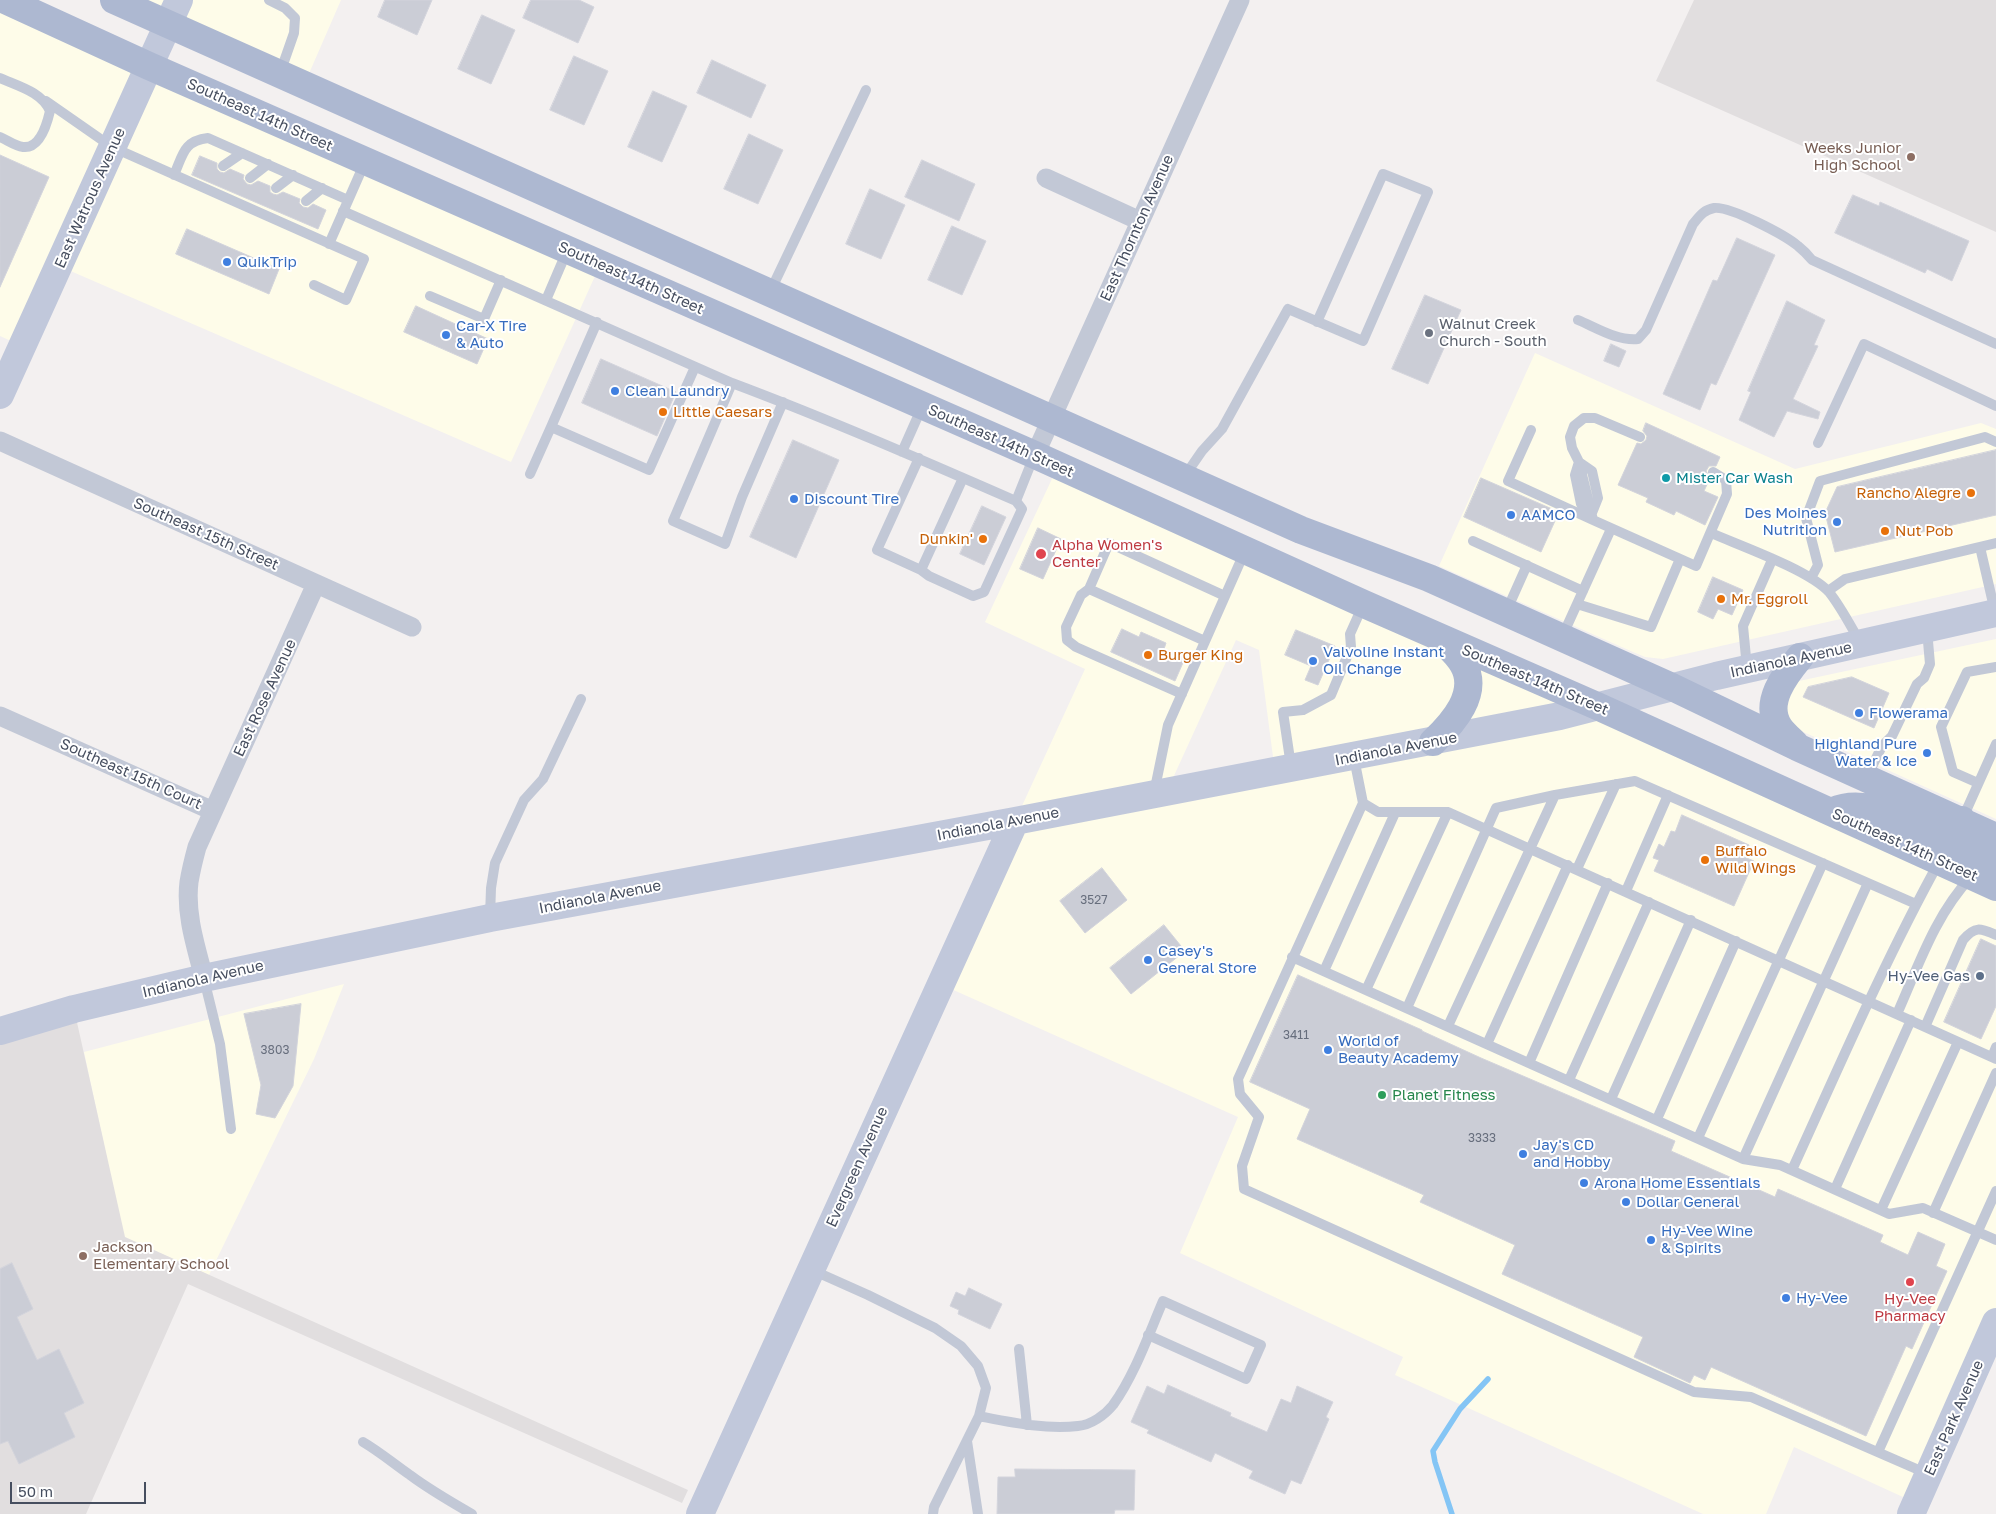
<!DOCTYPE html>
<html>
<head>
<meta charset="utf-8">
<style>
	body { margin:0 }
	#map { position:relative; width:1996px; height:1514px; overflow:hidden; background:#f3f0f0; font-family:"Golos Text",sans-serif }
	canvas { display:block }
	.scale { position:absolute; left:10px; top:1482px; width:136px; height:22px; box-sizing:border-box; border:2px solid #464e5f; border-top:0; padding-left:6px; font-size:15px; line-height:18px; white-space:nowrap; color:#464e5f; -webkit-text-stroke:4px #fff; paint-order:stroke }
</style>
</head>
<body>
<div id="map">
<canvas width="1996" height="1514"></canvas>
<div class="scale">50 m</div>
</div>
<script>
const ctx = document.querySelector('canvas').getContext('2d');
ctx.lineJoin = 'round';
function paint(path, color) {
  ctx.fillStyle = color;
  ctx.fill(path, 'evenodd');
}
function stroke(path, color, width, dash) {
  ctx.strokeStyle = color;
  ctx.lineWidth = width;
  ctx.lineCap = dash ? 'butt' : 'round';
  ctx.setLineDash(dash || []);
  ctx.stroke(path);
}
function label(font, color, halo, rows, align = 'center') {
  ctx.font = font + ' "Golos Text",sans-serif';
  ctx.lineWidth = 4;
  ctx.setLineDash([]);
  ctx.textBaseline = 'middle';
  ctx.strokeStyle = halo;
  ctx.fillStyle = color;
  for (const [text, x, y, turn = 0] of rows) {
    ctx.save();
    ctx.translate(x, y);
    ctx.rotate((+turn || 0) * Math.PI / 180);
    ctx.textAlign = isNaN(turn) ? turn : align;
    if (halo) ctx.strokeText(text, 0, 0);
    ctx.fillText(text, 0, 0);
    ctx.restore();
  }
}
const commercial = new Path2D(`
	M0,0L600,265L511,462L59,266L22,346L0,336Z
	M114,0H341L304,85Z
	M1535,353L1795,469L1981,423L1996,429V584L1663,659L1645,657L1633,652L1439,566Z
	M1058,466L1996,889V1322L1916,1503L1794,1447L1766,1514H1703L1395,1375L1403,1357L1180,1253L1238,1117L940,984L1085,669L985,622ZM1236,640L1259,650L1275,772L1167,791Z
	M1996,639V819L1799,730L1786,716L1785,694L1794,683L1799,681Z
	M344,984L314,1059L209,1275L124,1237L84,1052Z`);
const education = new Path2D(`
	M1694,0H1996V232L1656,81Z
	M74,1009L125,1237L688,1490L682,1503L188,1284L86,1514H0V1031Z`);
const stream = new Path2D(`
	M1452,1514L1435,1462L1433,1451L1460,1409L1488,1379`);
const building = new Path2D(`
	M385,0H432L417,35L378,17Z
	M531,0H579L594,7L578,43L523,18Z
	M482,15L515,30L491,84L458,69Z
	M574,56L608,71L584,125L550,110Z
	M712,60L766,85L751,118L697,93Z
	M653,91L687,106L662,162L628,147Z
	M749,134L783,150L758,204L724,189Z
	M0,155L49,177L0,287Z
	M200,156L217,163V169L220,172L224,173L230,169L244,175L243,179L247,184L251,185L258,181L270,186V192L273,194L277,195L283,192L300,199L299,203L303,207L308,208L313,204L326,210L318,229L192,175Z
	M922,160L975,184L959,221L905,197Z
	M870,189L905,205L881,259L846,244Z
	M1853,195L1879,206L1880,202L1969,241L1952,281L1927,269L1925,273L1835,233Z
	M952,226L986,241L962,295L928,280Z
	M187,229L279,269L269,294L176,254Z
	M1737,238L1775,255L1716,385L1711,383L1700,410L1663,394L1713,280L1717,281Z
	M1425,295L1461,310L1428,384L1392,369Z
	M1787,301L1825,320L1814,345L1818,346L1793,399L1820,412L1818,419L1787,411L1774,437L1739,420L1751,392L1748,391Z
	M416,306L488,339L477,364L404,332Z
	M1611,344L1626,351L1619,367L1604,361Z
	M601,359L676,392L657,436L582,403Z
	M1646,423L1720,457L1716,466H1709L1706,471L1710,478L1704,491L1718,497L1705,525L1676,511L1674,515L1646,502L1648,498L1618,485L1637,443L1641,444L1646,440L1647,436L1643,431Z
	M793,440L839,460L796,558L750,537Z
	M1996,450V515L1835,552L1825,513L1837,487Z
	M1481,478L1559,512L1541,552L1464,517Z
	M982,506L1006,517L984,565L960,554Z
	M1038,528L1061,539L1043,579L1020,569Z
	M1713,577L1743,590L1732,615L1718,609L1713,619L1698,612Z
	M1122,629L1139,637L1141,632L1166,643L1164,649L1185,658L1175,681L1111,652Z
	M1296,630L1335,646L1318,685L1305,680L1311,666L1285,655Z
	M1852,677L1889,693L1874,728L1803,697L1808,687Z
	M1682,815L1749,845L1744,857L1754,861L1734,906L1654,871L1659,860L1653,858L1659,844L1664,847L1671,831L1675,832Z
	M1102,868L1127,900L1085,933L1060,901Z
	M1164,925L1185,951L1131,994L1110,968Z
	M1981,939L1996,946V1006L1981,1039L1944,1022Z
	M1298,975L1422,1030V1031L1481,1058L1675,1141L1671,1151L1775,1197L1778,1189L1883,1235L1880,1242L1908,1255L1918,1232L1945,1244L1936,1266L1947,1271L1912,1349L1906,1346L1866,1436L1711,1367L1705,1380L1694,1375L1690,1383L1634,1357L1643,1337L1502,1274L1515,1245L1420,1202L1424,1195L1297,1139L1310,1109L1250,1082Z
	M301,1004L293,1086L275,1118L256,1114L261,1085L244,1014Z
	M12,1263L33,1309L17,1317L37,1360L59,1349L84,1403L64,1413L75,1437L19,1464L8,1441L0,1444V1269Z
	M969,1288L1002,1304L990,1329L958,1314L959,1310L950,1306L956,1292L965,1296Z
	M1168,1385L1231,1413L1230,1416L1267,1432L1281,1399L1291,1403L1297,1386L1333,1402L1326,1417L1329,1419L1301,1484L1291,1480L1285,1494L1249,1478L1253,1471L1215,1453L1211,1462L1147,1433L1149,1430L1131,1422L1147,1386L1164,1394Z
	M1015,1469L1135,1470L1134,1510H1115L1114,1514H997L998,1477H1015Z`);
const lane = new Path2D(`
	M269,0L285,8L295,18L294,33L280,73
	M0,78C18,86 42,92 50,111C47,124 40,149 23,147C15,146 7,140 0,137
	M46,101L112,147L364,259L346,300L314,285
	M223,166L242,153
	M174,175C183,155 183,141 208,138L348,200
	M250,178L268,164
	M276,188L293,175
	M306,201L322,188
	M343,211L732,383C828,419 922,460 1016,501L1034,456
	M329,244L365,162
	M770,292L866,90
	M430,296L484,319L501,280
	M546,300L567,251
	M1578,320C1597,328 1617,341 1638,339L1646,330L1693,224C1699,217 1703,210 1714,208C1730,206 1785,235 1798,246C1803,250 1808,255 1812,260L1996,344
	M597,322L551,427L649,470L695,367
	M732,383L673,521L725,544L742,497L783,402
	M1531,430L1508,481L1593,520L1696,566L1727,494L1726,480L1713,472
	M1818,443L1864,344L1996,406
	M902,452L922,407
	M919,458L877,550L921,570L963,478
	M1579,462L1592,471L1598,498L1592,513L1581,504L1575,475Z
	M530,474L551,427
	M1184,477L1202,451L1222,429L1288,309L1363,341L1428,192L1383,174L1317,322
	M1593,520L1579,462L1572,448L1570,437L1574,426L1584,418H1595L1640,437
	M1711,533C1741,546 1809,570 1829,592C1841,607 1850,625 1860,642
	M1473,541L1583,591
	M1980,547L1995,612
	M921,570L929,576L973,596L984,592L1022,509L1016,501
	M1811,578L1818,565L1806,518L1820,481L1985,437L1996,442
	M1089,589L1081,595L1066,627L1067,640L1076,647L1182,694
	M1828,591L1845,579L1996,543
	M1577,604L1651,627L1680,559
	M1506,612L1527,565
	M1562,637L1611,529
	M1205,641L1089,589L1109,543L1225,596
	M1747,668L1743,626L1772,560
	M1354,758L1363,803L1378,812H1448L1996,1059
	M1291,766L1283,712L1303,710L1331,695L1351,647L1350,634L1363,605
	M1867,777L1882,746L1892,736L1917,684L1924,678L1930,664L1927,630
	M1978,783L1953,772L1941,727L1967,672L1996,667
	M1154,793L1168,725L1245,551
	M1363,803L1238,1079L1240,1094L1259,1117L1242,1166L1244,1189L1694,1392L1751,1397L1928,1474
	M1962,820L1996,744
	M1577,869L1616,784
	M1626,891L1668,795
	M490,917L491,888L495,863L524,800L543,779L581,699
	M1292,957L1743,1159L1780,1165L1889,1214L1923,1208L1996,1240
	M1324,971L1395,813
	M204,979L220,1044L231,1129
	M1366,990L1448,812
	M1407,1008L1496,808L1555,795L1635,781L1916,904
	M1897,1014C1918,967 1935,915 1971,877
	M1448,1026L1555,795
	M1925,1027L1963,940C1975,926 1980,928 1996,935
	M1487,1044L1568,865
	M1992,1057L1996,1047
	M1529,1063L1608,883
	M1569,1080L1649,902
	M1611,1099L1691,920
	M1657,1119L1736,941
	M1698,1138L1823,863
	M1743,1159L1868,883
	M1792,1170C1839,1067 1884,962 1939,862
	M1835,1189L1911,1020
	M1881,1210L1958,1042
	M1933,1213L1996,1073
	M812,1270L868,1295L935,1328L961,1346L978,1366L986,1388L979,1416L934,1507L933,1514
	M1019,1349L1027,1425
	M979,1416C1010,1422 1046,1430 1078,1426C1091,1425 1105,1415 1113,1405C1135,1374 1148,1336 1163,1301L1261,1345L1246,1379L1148,1335
	M967,1441L978,1514
	M363,1442C380,1452 394,1464 410,1475C430,1490 451,1502 472,1514
	M1878,1452L1996,1191`);
const street = new Path2D(`
	M1046,178L1140,221
	M0,441L412,627
	M1035,455L1240,0
	M0,716L213,811
	M204,978C196,947 185,914 189,882C191,870 194,858 197,847L316,584`);
const secondary = new Path2D(`
	M0,395L179,0
	M0,1031L74,1009L204,978L490,918L1015,821L1560,716L1716,676L1996,613
	M700,1514L1015,821
	M1911,1514L1996,1322`);
const primary = new Path2D(`
	M5,0L149,66L1035,455L1364,604L1597,706L1996,887
	M114,0L1301,530L1429,578L1672,687L1797,747L1996,837
	M1433,742C1453,723 1480,693 1463,664C1458,655 1450,648 1443,641
	M1795,744C1790,739 1783,733 1779,727C1763,703 1785,675 1800,657
	M1833,811C1867,796 1904,821 1935,834L1945,836L1953,834L1962,820
	M1940,861C1963,851 1973,848 1996,858`);
const markers = [
	[1911,157,5,"#8d6e63"],
	[227,262,5,"#3f7fe0"],
	[1429,333,5,"#6b7280"],
	[446,335,5,"#3f7fe0"],
	[615,391,5,"#3f7fe0"],
	[663,412,5,"#e8710a"],
	[1666,478,5,"#0f9aa8"],
	[1971,493,5,"#e8710a"],
	[794,499,5,"#3f7fe0"],
	[1511,515,5,"#3f7fe0"],
	[1837,522,5,"#3f7fe0"],
	[1885,531,5,"#e8710a"],
	[983,539,5,"#e8710a"],
	[1041,554,6,"#e0444e"],
	[1721,599,5,"#e8710a"],
	[1148,655,5,"#e8710a"],
	[1313,661,5,"#3f7fe0"],
	[1859,713,5,"#3f7fe0"],
	[1927,753,5,"#3f7fe0"],
	[1705,860,5,"#e8710a"],
	[1148,960,5,"#3f7fe0"],
	[1980,976,5,"#5c6f8a"],
	[1328,1050,5,"#3f7fe0"],
	[1382,1095,5,"#2e9e5b"],
	[1523,1154,5,"#3f7fe0"],
	[1584,1183,5,"#3f7fe0"],
	[1626,1202,5,"#3f7fe0"],
	[1651,1240,5,"#3f7fe0"],
	[83,1256,5,"#8d6e63"],
	[1910,1282,5,"#e0444e"],
	[1786,1298,5,"#3f7fe0"]
];
const numberNames = [
	["3527",1094,900],
	["3411",1296,1035],
	["3803",275,1050],
	["3333",1482,1138]
];
const streetNames = [
	["Southeast 14th Street",260,115,24],
	["East Watrous Avenue",90,198,-66],
	["East Thornton Avenue",1137,228,-66],
	["Southeast 14th Street",631,278,24],
	["Southeast 14th Street",1001,441,24],
	["Southeast 15th Street",206,534,24],
	["Indianola Avenue",1791,660,-12],
	["Southeast 14th Street",1535,680,23],
	["East Rose Avenue",265,698,-65],
	["Indianola Avenue",1396,749,-11],
	["Southeast 15th Court",131,774,24],
	["Indianola Avenue",998,824,-11],
	["Southeast 14th Street",1905,845,24],
	["Indianola Avenue",600,897,-11],
	["Indianola Avenue",203,979,-13],
	["Evergreen Avenue",857,1167,-66],
	["East Park Avenue",1954,1418,-66]
];
const educationNames = [
	["Weeks Junior",1901,148],
	["High School",1901,165],
	["Jackson",93,1247,"left"],
	["Elementary School",93,1264,"left"]
];
const shopNames = [
	["QuikTrip",237,262],
	["Car-X Tire",456,326],
	["& Auto",456,343],
	["Clean Laundry",625,391],
	["Discount Tire",804,499],
	["Des Moines",1827,513,"right"],
	["Nutrition",1827,530,"right"],
	["AAMCO",1521,515],
	["Valvoline Instant",1323,652],
	["Oil Change",1323,669],
	["Flowerama",1869,713],
	["Highland Pure",1917,744,"right"],
	["Water & Ice",1917,761,"right"],
	["Casey's",1158,951],
	["General Store",1158,968],
	["World of",1338,1041],
	["Beauty Academy",1338,1058],
	["Jay's CD",1533,1145],
	["and Hobby",1533,1162],
	["Arona Home Essentials",1594,1183],
	["Dollar General",1636,1202],
	["Hy-Vee Wine",1661,1231],
	["& Spirits",1661,1248],
	["Hy-Vee",1796,1298]
];
const worshipNames = [
	["Walnut Creek",1439,324],
	["Church - South",1439,341]
];
const foodNames = [
	["Little Caesars",673,412],
	["Rancho Alegre",1961,493,"right"],
	["Nut Pob",1895,531],
	["Dunkin'",973,539,"right"],
	["Mr. Eggroll",1731,599],
	["Burger King",1158,655],
	["Buffalo",1715,851],
	["Wild Wings",1715,868]
];
const cultureNames = [
	["Mister Car Wash",1676,478]
];
const healthNames = [
	["Alpha Women's",1052,545],
	["Center",1052,562],
	["Hy-Vee",1910,1299,"center"],
	["Pharmacy",1910,1316,"center"]
];
const serviceNames = [
	["Hy-Vee Gas",1970,976]
];
const leisureNames = [
	["Planet Fitness",1392,1095]
];
paint(commercial, '#fefce9');
paint(education, '#e1dedf');
stroke(stream, '#84c5f5', 5.5);
paint(building, '#cbcdd6');
stroke(building, '#d3d4dc', 1);
stroke(lane, '#c2c8d6', 10);
stroke(street, '#c2c8d6', 19);
stroke(secondary, '#c1c8db', 28);
stroke(primary, '#adb8d1', 28);
for (const [x, y, r, color] of markers) {
  const dot = new Path2D();
  dot.arc(x, y, r, 0, 2 * Math.PI);
  ctx.fillStyle = color;
  ctx.fill(dot);
  stroke(dot, '#fff', 2);
}
label('12px', '#676e7d', null, numberNames);
label('15px', '#464e5f', '#fff', streetNames);
label('15px', '#785e54', '#fff', educationNames, 'right');
label('15px', '#366cbe', '#fff', shopNames, 'left');
label('15px', '#5b616d', '#fff', worshipNames, 'left');
label('15px', '#c56008', '#fff', foodNames, 'left');
label('15px', '#0d838f', '#fff', cultureNames, 'left');
label('15px', '#be3a42', '#fff', healthNames, 'left');
label('15px', '#4e5e75', '#fff', serviceNames, 'right');
label('15px', '#27864d', '#fff', leisureNames, 'left');
</script>
</body>
</html>
